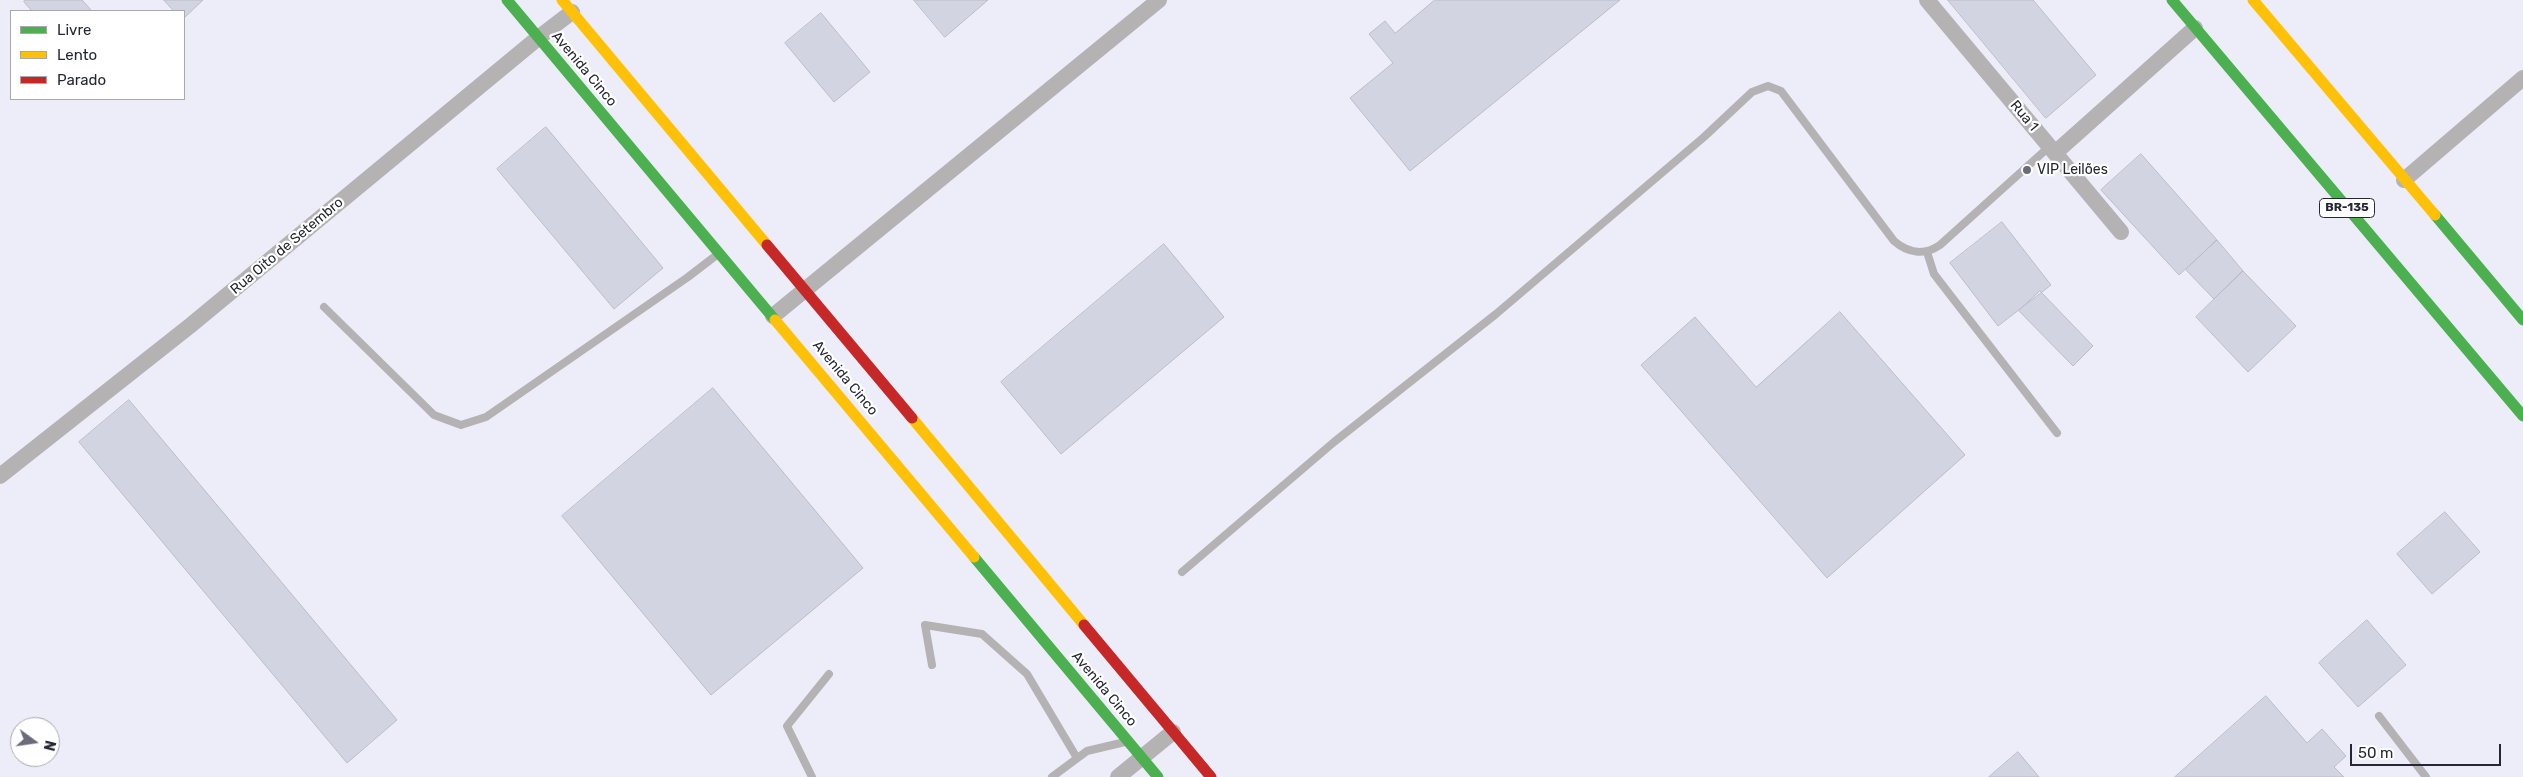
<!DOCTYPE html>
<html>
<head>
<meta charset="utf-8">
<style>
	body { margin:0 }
	#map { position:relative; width:2523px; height:777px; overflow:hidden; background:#ecedf9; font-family:Rubik,sans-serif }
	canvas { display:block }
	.legend { position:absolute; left:10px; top:10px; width:175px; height:90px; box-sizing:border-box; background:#fff; border:1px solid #a8a9ae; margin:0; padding:6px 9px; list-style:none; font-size:15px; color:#252734 }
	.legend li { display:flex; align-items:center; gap:10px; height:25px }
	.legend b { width:25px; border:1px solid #a8a9ae }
	.north { position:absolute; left:10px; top:717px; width:50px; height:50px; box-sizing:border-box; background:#fff; border:1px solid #a8a9ae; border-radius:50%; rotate:104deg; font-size:14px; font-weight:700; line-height:20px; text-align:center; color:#252734 }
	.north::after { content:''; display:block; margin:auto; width:18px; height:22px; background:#6b6c79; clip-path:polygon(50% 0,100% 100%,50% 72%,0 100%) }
	.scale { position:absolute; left:2350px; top:744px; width:151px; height:22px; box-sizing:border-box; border:2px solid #252734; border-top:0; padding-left:6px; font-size:15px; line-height:18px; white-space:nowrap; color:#252734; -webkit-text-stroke:4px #fff; paint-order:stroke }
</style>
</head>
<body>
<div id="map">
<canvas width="2523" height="777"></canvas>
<ul class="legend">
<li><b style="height:6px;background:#4caf50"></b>Livre</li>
<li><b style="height:6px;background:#ffc107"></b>Lento</li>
<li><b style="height:6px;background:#c62828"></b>Parado</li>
</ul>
<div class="north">N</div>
<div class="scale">50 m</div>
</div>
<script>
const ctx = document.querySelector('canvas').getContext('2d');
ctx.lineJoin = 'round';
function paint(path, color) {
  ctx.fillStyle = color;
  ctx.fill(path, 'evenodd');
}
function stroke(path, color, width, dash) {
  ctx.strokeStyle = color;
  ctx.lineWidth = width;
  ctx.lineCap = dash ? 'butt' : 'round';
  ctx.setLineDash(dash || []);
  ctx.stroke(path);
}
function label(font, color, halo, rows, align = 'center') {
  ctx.font = font + ' Rubik,sans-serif';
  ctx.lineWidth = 4.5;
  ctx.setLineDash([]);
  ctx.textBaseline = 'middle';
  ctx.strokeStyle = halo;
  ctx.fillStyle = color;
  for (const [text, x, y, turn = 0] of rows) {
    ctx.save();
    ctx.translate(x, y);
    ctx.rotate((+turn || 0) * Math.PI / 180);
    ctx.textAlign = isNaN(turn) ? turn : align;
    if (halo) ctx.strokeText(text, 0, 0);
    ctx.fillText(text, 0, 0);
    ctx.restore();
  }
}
const building = new Path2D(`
	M25,0H82L92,11H32L24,2Z
	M164,0H203L184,18V11H174Z
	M914,0H988L945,37Z
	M1435,0H1620L1410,171L1350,98L1393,63L1369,34L1385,21L1395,33Z
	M1948,0H2033L2096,75L2046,118Z
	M821,13L870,72L834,102L785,43Z
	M546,127L663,268L614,309L497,169Z
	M2141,154L2217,240L2179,275L2101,190Z
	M2002,222L2051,285L1998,326L1950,263Z
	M2217,240L2243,271L2214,299L2186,270Z
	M1164,244L1224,317L1061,454L1001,382Z
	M2243,271L2296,326L2248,372L2196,317Z
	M2040,291L2093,346L2073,366L2019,311Z
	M1840,312L1965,455L1827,578L1641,365L1695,317L1756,387Z
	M713,388L863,568L711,695L562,516Z
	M129,400L397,720L347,763L79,442Z
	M2445,512L2480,552L2432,594L2397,554Z
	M2367,620L2406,665L2358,707L2319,663Z
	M2266,696L2307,743L2322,729L2346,756L2334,767L2344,777H2175Z
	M2018,752L2039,777H1989Z`);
const lane = new Path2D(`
	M1927,252L1934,274L2057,433
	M324,307L434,415L461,425L486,417L688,277L718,254
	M1182,572L1334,442L1496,314L1704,137L1752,92L1768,86L1781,91L1894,241C1908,253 1924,256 1940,245L2050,146
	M932,665L925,625L982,634L1027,674L1077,758
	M2379,716L2426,777
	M812,777L787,726L829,674
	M1052,777L1087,751L1125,742`);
const street = new Path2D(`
	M1927,0L2121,232
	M2055,153L2195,28
	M2404,180L2523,78
	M773,316L1159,0
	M0,476L191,325L538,38L572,12
	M1118,777L1173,732`);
const fast = new Path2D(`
	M507,0L775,320
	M2172,0L2523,416
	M2435,215L2523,320
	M974,557L1158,777`);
const slow = new Path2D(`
	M562,0L767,245
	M2253,0L2435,215
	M775,320L974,557
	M912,418L1084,625`);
const jam = new Path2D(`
	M767,245L912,418
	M1084,625L1211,777`);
const markers = [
	[2027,170,5,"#6b6c79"]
];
const shields = [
	[2347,208,55]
];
const shieldNames = [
	["BR-135",2347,208]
];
const streetNames = [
	["Avenida Cinco",584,69,50],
	["Rua 1",2024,116,50],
	["Rua Oito de Setembro",287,246,-40],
	["Avenida Cinco",845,378,50],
	["Avenida Cinco",1104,689,50]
];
const poiNames = [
	["VIP Leilões",2037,170]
];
paint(building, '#d3d4e1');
stroke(building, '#babcc8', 1);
stroke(lane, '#b5b2b4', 8);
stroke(street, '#b5b2b4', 16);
stroke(fast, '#4caf50', 11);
stroke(slow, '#ffc107', 11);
stroke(jam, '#c62828', 11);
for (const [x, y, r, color] of markers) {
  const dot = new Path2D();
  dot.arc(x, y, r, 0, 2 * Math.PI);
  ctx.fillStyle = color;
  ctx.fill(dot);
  stroke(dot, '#fff', 2);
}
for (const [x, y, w] of shields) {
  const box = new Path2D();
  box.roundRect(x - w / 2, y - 9.5, w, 19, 4);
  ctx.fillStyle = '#fff';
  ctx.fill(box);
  stroke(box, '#252734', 1);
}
label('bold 12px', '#252734', null, shieldNames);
label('14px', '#252734', '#fff', streetNames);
label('14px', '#252734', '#fff', poiNames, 'left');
</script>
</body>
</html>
